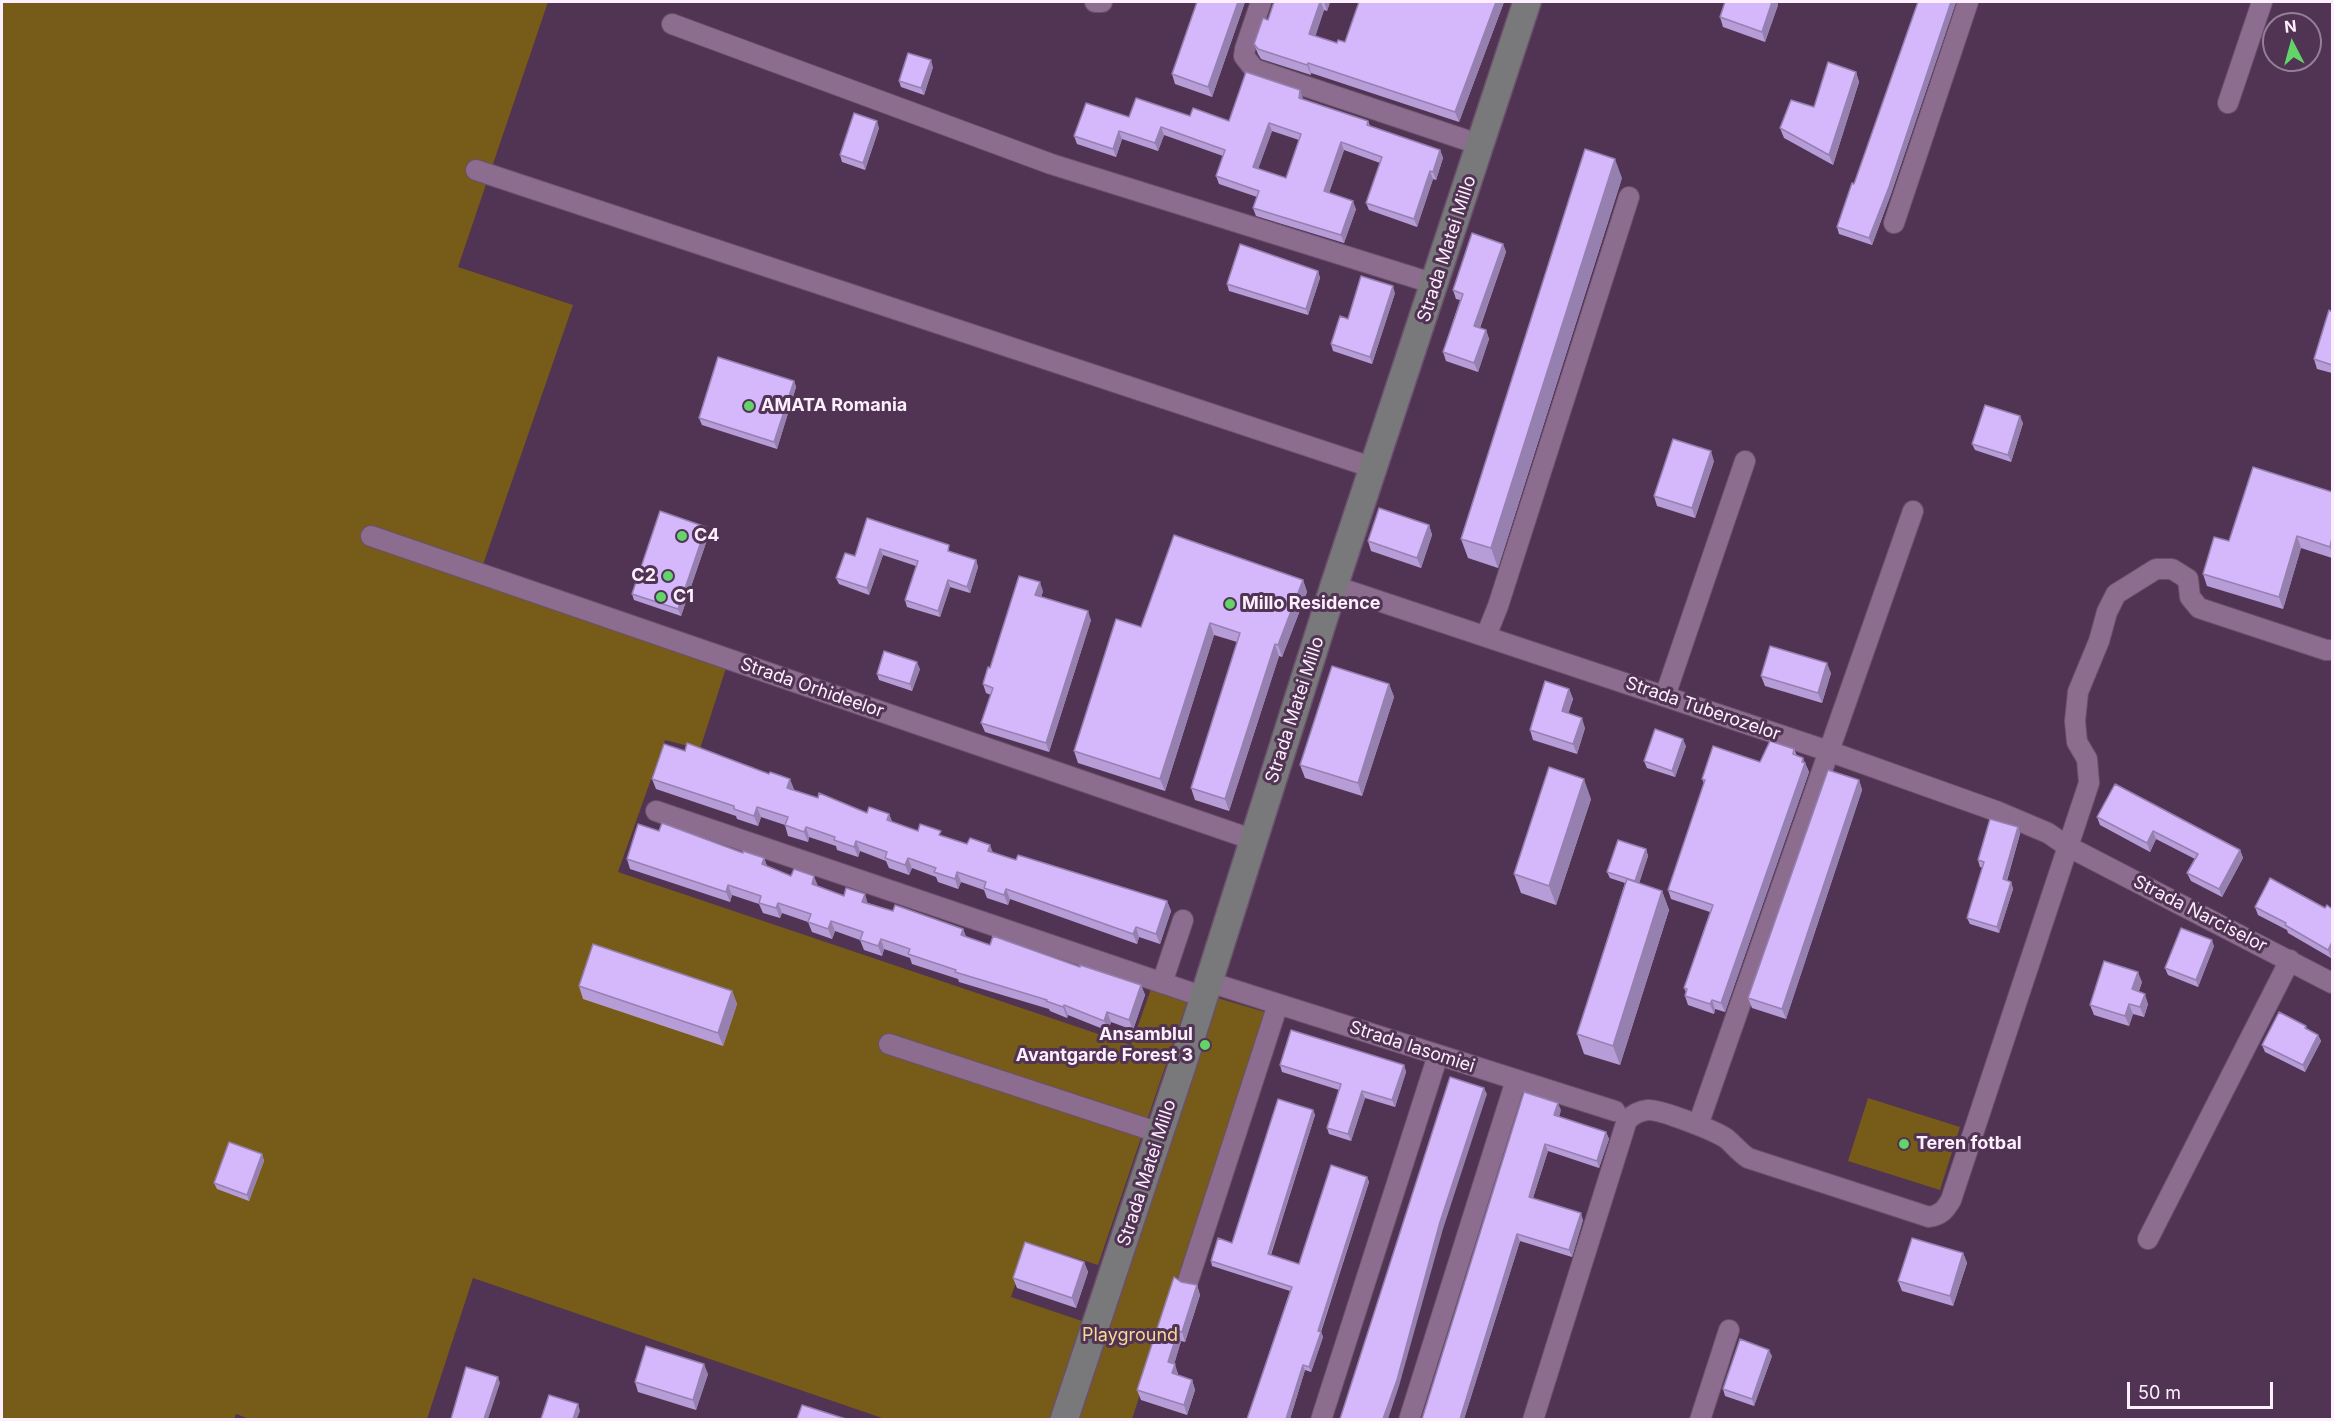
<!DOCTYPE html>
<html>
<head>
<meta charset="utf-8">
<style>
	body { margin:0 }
	#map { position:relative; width:2334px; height:1421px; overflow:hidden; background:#513353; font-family:Inter,sans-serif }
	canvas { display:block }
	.frame { position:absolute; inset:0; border:3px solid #feefff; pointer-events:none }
	.north { position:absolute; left:2262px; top:12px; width:60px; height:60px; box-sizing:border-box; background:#513353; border:2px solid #967e98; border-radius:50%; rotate:354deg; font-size:16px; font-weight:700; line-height:24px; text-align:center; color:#feefff }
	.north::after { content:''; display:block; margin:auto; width:21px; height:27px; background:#62d469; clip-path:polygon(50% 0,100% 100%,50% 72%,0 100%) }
	.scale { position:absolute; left:2127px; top:1382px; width:146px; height:27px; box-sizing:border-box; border:3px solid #feefff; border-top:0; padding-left:8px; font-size:18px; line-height:21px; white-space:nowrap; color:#feefff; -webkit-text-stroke:4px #513353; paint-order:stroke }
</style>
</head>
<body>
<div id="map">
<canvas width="2334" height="1421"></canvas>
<div class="frame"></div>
<div class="north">N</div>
<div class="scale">50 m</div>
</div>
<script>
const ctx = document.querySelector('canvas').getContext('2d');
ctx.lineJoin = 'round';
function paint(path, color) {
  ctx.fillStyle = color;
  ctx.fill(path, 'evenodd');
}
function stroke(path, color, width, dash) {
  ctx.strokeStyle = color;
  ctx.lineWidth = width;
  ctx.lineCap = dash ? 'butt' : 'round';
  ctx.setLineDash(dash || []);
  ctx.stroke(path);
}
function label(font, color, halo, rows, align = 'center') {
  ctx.font = font + ' Inter,sans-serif';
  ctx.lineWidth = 6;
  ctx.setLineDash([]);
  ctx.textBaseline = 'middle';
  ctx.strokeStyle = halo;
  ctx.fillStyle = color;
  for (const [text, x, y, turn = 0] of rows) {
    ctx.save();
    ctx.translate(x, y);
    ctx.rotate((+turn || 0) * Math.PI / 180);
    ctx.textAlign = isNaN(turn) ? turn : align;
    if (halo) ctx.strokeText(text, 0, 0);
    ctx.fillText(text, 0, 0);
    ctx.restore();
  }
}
const green = new Path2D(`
	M2,2H548L458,267L573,305L477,582L726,668L700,749L665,740L618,872L1131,1045L1151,989L1187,1002L1098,1265L1029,1243L1011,1297L1082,1321L1050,1419H885L473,1278L427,1419L252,1420L236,1414L234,1420H2Z
	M1214,997L1265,1012L1132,1419L1073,1420Z
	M1868,1098L1960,1127L1940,1190L1848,1161Z`);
const street = new Path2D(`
	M1095,2H1102
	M1261,2L1245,49L1244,56L1254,69L1481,145
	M672,24L1051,164L1435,284
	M2228,103L2262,2
	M476,170L1374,468
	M1894,223L1968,2
	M371,536L1254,840
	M1334,586L1828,751L1996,811L2048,833L2067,846L2332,983
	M1486,636L1498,606L1629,197
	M1665,696L1745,461
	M656,811L1204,997
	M1209,982L1615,1111
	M1162,983L1183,920
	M889,1044L1160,1133
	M1698,1125L1913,511
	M2148,1239L2290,960
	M1188,1281L1278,1004
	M1321,1420L1438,1055
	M1409,1420L1516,1080
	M1533,1420L1627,1120C1634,1114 1639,1111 1648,1110C1660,1109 1716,1131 1727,1139C1734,1145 1739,1152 1748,1158L1929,1217C1941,1215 1945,1210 1951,1200L2089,783L2087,759L2077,742L2075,721L2078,692L2099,641L2107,612L2116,594L2156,569H2172L2188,579L2190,597L2199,608L2326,650H2332
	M1700,1420L1729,1330`);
const secondary = new Path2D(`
	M1064,1420L1184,1060L1334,586L1527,2`);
const wall = new Path2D(`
	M1197,2H1245L1212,97L1175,84L1172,74Z
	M1274,2H1330L1327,11L1324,10L1315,36L1337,43L1504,2L1459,122L1311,73V75L1261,59L1258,54L1254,44L1268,20Z
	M1725,2H1777L1778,5L1765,42L1723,27L1720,17Z
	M1918,2H1956L1891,194L1872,245L1839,234L1837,227L1854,184Z
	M933,67L924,95L901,87L899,81Z
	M1856,72L1859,82L1833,165L1784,138L1780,128L1814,107Z
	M1303,98V99L1368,121L1370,126L1440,150L1443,158L1436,180L1433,179L1417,227L1369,210L1366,203L1380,163L1344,150L1329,193L1356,209L1344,243L1256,216L1253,208L1257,197L1219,184L1216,176L1223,156L1164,135L1158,151L1122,139L1116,157L1077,144L1074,136L1129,117L1190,116L1229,121ZM1272,131L1299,140L1286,178L1258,169Z
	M879,128L865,170L842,162L840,155Z
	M1622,178L1498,568L1468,558L1461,539Z
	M1503,244L1506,252L1480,328L1486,330L1489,339L1478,372L1446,361L1443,352L1460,300L1456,299L1453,290Z
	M1318,271L1320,278L1308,315L1229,291L1227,284Z
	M1395,293L1372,364L1333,351L1331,344L1348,319Z
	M2332,312V373L2317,369L2314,359Z
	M794,381L796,387L777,449L702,425L699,418Z
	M2023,423L2011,462L1975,450L1972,444Z
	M1714,461L1695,518L1657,506L1654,496Z
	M2332,492V558L2301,548L2283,609L2207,586L2203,574L2229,541Z
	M867,518L952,552L976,560L978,567L970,593L950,587L940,617L907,607L905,600L916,566L883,555L869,595L839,584L836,578L855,556Z
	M1429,525L1432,535L1421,568L1371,551L1368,541Z
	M706,527L709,534L681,616L634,600L632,594Z
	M1303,580L1307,592L1282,657L1279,656L1229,811L1195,800L1191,788L1237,642L1214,635L1165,791L1078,763L1074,751L1141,627Z
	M1043,591L1041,597L1091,620L1049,752L985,732L981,723L991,695L986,693L983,684L990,668Z
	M920,669L912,691L879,680L877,674Z
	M1831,673L1822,703L1765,686L1761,676Z
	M1389,684L1394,697L1362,796L1305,778L1300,765Z
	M1569,689L1573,699L1568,713L1585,728L1577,754L1533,740L1530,730Z
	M1686,746L1675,777L1647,768L1644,761Z
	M1794,749L1797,756L1805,763L1809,772L1725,1012L1715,1009L1714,1014L1688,1005L1685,996L1686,992L1684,988L1710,912L1671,899L1668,890L1704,783L1702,779L1760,762Z
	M685,751L769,774L794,790L818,798L867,813L889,814L892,822L918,831L943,836L1016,860L1167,901L1171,911L1160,944L1139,937L1137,944L1010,899L1008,905L987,898L984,890L961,882L958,889L938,882L936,877L912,868L909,875L889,868L886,861L860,851L858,857L837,850L836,846L809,837L808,842L788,836L785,825L761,817L758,826L737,819L736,816L656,789L652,779Z
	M1859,780L1862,790L1786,1019L1752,1008L1748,998Z
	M1591,799L1556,905L1521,893L1514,874Z
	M2097,817L2240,850L2243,858L2222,897L2191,881L2187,873L2195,859L2156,839L2150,852L2100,825Z
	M2018,827L2020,834L2007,881L2011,882L2013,889L1999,933L1970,924L1967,918L1983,868L1980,867L1978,860Z
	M659,831L764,858L767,866L791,876L818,887L893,911L963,929L966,937L990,945L1080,967L1141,985L1145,995L1133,1030L1111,1022L1108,1031L1068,1015L1067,1018L1050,1011L1049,1009L959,982L958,979L912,964L910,958L884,949L882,956L864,950L860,940L835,931L832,939L812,932L808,922L782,913L780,918L763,913L759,904L732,895L730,902L630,869L627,859Z
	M1646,849L1648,856L1639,883L1662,891L1669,910L1620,1065L1584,1054L1577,1034L1625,883L1610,878L1607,872Z
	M2255,907L2332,909V955L2331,958L2288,933L2287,930L2258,915Z
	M2214,946L2198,987L2168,975L2165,968Z
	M2142,982L2139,991L2148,1004L2144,1017L2133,1014L2129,1026L2094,1015L2090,1005Z
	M579,986L732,991L737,1004L723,1046L583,999Z
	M2306,1026L2307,1029L2318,1035L2321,1041L2305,1072L2265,1052L2262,1045Z
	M1280,1065H1404L1406,1072L1395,1107L1365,1098L1351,1141L1329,1134L1327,1128L1339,1090L1282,1072Z
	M1313,1110L1315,1115L1271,1255L1299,1264L1367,1177L1369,1182L1321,1332L1323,1337L1311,1372L1305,1370L1290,1419H1247L1290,1291L1212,1266L1211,1261L1232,1243Z
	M1561,1110L1559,1117L1606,1132L1609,1139L1599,1168L1548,1151L1533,1198L1583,1220L1572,1257L1520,1241L1464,1419H1422Z
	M262,1154L264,1161L249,1201L217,1189L214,1183Z
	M1963,1253L1967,1263L1953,1306L1902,1291L1898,1281Z
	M1084,1262L1088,1272L1076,1308L1017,1288L1013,1278Z
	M1181,1282L1197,1285L1200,1295L1185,1342L1181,1341L1174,1364L1178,1374V1375L1192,1380L1195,1390L1187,1415L1141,1400L1137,1390Z
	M1772,1356L1754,1406L1725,1396L1723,1389Z
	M708,1374L696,1410L638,1392L635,1382Z`);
const shadedWall = new Path2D(`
	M1238,2H1245L1212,97L1208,87Z
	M1320,2H1321L1324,10L1313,44L1309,34Z
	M1324,2H1330L1327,11Z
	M1496,2H1504L1459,122L1455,112Z
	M1772,2H1777L1778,5L1765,42L1762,32Z
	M1951,2H1956L1891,194L1872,245L1869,238Z
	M931,60L933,67L924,95L921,88Z
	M1308,63L1311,73V75L1307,65Z
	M1856,72L1859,82L1833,165L1829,155Z
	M1300,90L1303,98L1302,105L1299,98Z
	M877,121L879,128L865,170L863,163Z
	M1269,123L1272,131L1256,175L1253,167Z
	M1161,127L1164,135L1158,151L1155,143Z
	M1119,131L1122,139L1116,157L1113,149Z
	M1341,142L1344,150L1327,199L1324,191Z
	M1440,150L1443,158L1436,180L1433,172Z
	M1615,159L1622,178L1498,568L1491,548Z
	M1430,171L1433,179L1417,227L1414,219Z
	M1353,201L1356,209L1344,243L1341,235Z
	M1503,244L1506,252L1477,335L1474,326Z
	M1318,271L1320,278L1308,315L1306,309Z
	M1393,286L1395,293L1372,364L1370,357Z
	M1486,330L1489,339L1478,372L1474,363Z
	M794,381L796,387L777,449L774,442Z
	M2020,416L2023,423L2011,462L2008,455Z
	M1711,451L1714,461L1695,518L1692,508Z
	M1429,525L1432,535L1421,568L1417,558Z
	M706,527L709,534L681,616L678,609Z
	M2297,536L2301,548L2283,609L2279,597Z
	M2332,538V555L2330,547Z
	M880,549L883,555L869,595L867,588Z
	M976,560L978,567L970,593L967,587Z
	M948,580L950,587L940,617L938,611Z
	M1303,580L1307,592L1282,657L1278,645Z
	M1040,582L1043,591L1039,604L1035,595Z
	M1088,611L1091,620L1049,752L1046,743Z
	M1210,623L1214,635L1165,791L1160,779Z
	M1275,644L1279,656L1229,811L1225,799Z
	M917,662L920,669L912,691L910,684Z
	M1827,663L1831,673L1822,703L1818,693Z
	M1389,684L1394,697L1362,796L1358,783Z
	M1569,689L1573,699L1566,721L1562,711Z
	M1582,718L1585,728L1577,754L1573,744Z
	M1683,739L1686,746L1675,777L1672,771Z
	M1803,758L1809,772L1725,1012L1721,1003Z
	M790,779L794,789L791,798L787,788Z
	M1584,779L1591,799L1556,905L1549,886Z
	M1859,780L1862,790L1786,1019L1782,1009Z
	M757,807L761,817L758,826L754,816Z
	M889,814L893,824L887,820Z
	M806,827L809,837L808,842L804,832Z
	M2018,827L2020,834L2005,886L2003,879Z
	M2153,831L2156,839L2150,852L2147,843Z
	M856,841L860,851L858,857L854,847Z
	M990,845L994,855L988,851Z
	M1646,849L1648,856L1638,887L1635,881Z
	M2240,850L2243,858L2222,897L2219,889Z
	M764,858L768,868L762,864Z
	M908,858L912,868L909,875L905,865Z
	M957,872L961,882L958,889L955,879Z
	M814,876L818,886L812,884Z
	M2011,882L2013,889L1999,933L1997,927Z
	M728,885L732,895L730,902L726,892Z
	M1006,889L1010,899L1008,905L1004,895Z
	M1662,891L1669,910L1620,1065L1613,1046Z
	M865,894L868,904L862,902Z
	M1167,901L1171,911L1160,944L1156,934Z
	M778,903L782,913L780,918L776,908Z
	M831,921L835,931L832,939L828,929Z
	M1136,927L1139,937L1137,944L1133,934Z
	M963,929L967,939L961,935Z
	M881,939L884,949L882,956L878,946Z
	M2212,940L2214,946L2198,987L2196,980Z
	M2332,942V955L2331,958L2328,950Z
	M2138,972L2142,982L2136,999L2132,989Z
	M1141,985L1145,995L1133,1030L1129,1020Z
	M732,991L737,1004L723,1046L718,1033Z
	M2145,994L2148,1004L2144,1017L2140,1007Z
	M1712,1000L1715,1009L1714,1014L1710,1004Z
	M2129,1004L2133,1014L2129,1026L2125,1016Z
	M1064,1005L1068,1015L1067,1018L1063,1007Z
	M1107,1012L1111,1022L1108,1031L1104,1021Z
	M2318,1035L2321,1041L2305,1072L2303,1065Z
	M1404,1065L1406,1072L1395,1107L1392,1100Z
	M1484,1088L1487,1094L1443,1229L1399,1386L1388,1419H1383L1440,1222Z
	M1362,1091L1365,1098L1351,1141L1348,1134Z
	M1558,1103L1561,1110L1557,1122L1554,1115Z
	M1313,1110L1315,1115L1269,1259L1268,1254Z
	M1606,1132L1609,1139L1599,1168L1597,1161Z
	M1545,1144L1548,1151L1531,1204L1529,1197Z
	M262,1154L264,1161L249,1201L247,1195Z
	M1367,1177L1369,1182L1319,1336L1318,1331Z
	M1581,1213L1583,1220L1572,1257L1569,1250Z
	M1517,1234L1520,1241L1464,1419H1460Z
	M1963,1253L1967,1263L1953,1306L1950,1296Z
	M1084,1262L1088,1272L1076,1308L1072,1298Z
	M1197,1285L1200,1295L1185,1342L1182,1332Z
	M1178,1331L1181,1341L1172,1372L1168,1362Z
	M1321,1332L1323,1337L1311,1372L1309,1367Z
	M1769,1350L1772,1356L1754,1406L1752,1399Z
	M704,1364L708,1374L696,1410L693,1400Z
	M1175,1364L1178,1374L1175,1383L1172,1373Z
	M1303,1365L1305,1370L1290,1419H1286Z
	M498,1377L500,1383L488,1419H484Z
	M1192,1380L1195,1390L1187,1415L1184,1405Z
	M578,1404L580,1411L577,1419H573Z`);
const building = new Path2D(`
	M1197,2H1238L1208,87L1172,74Z
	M1274,2H1320L1309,34L1337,43L1338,40L1345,42L1359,2H1496L1455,112L1308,63L1307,65L1258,49L1254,44L1263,18L1268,20Z
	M1725,2H1772L1762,32L1720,17Z
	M1918,2H1951L1889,187L1869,238L1837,227L1852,183L1854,184Z
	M908,53L931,60L921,88L899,81Z
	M1828,62L1856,72L1829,155L1780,128L1791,100L1814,107Z
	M1246,72L1300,90L1299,98L1368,121L1367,125L1440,150L1433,172L1430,171L1414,219L1366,203L1382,157L1341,142L1324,191L1353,201L1341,235L1253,208L1259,191L1216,176L1225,150L1161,127L1155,143L1119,131L1113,149L1074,136L1086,103L1129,117L1136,98L1190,116L1193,108L1229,121ZM1269,123L1301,134L1286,178L1253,167Z
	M854,113L877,121L863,163L840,155Z
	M1585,149L1615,159L1491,548L1461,539Z
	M1472,233L1503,244L1474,326L1486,330L1474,363L1443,352L1463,294L1453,290Z
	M1240,244L1318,271L1306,309L1227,284Z
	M1361,276L1393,286L1370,357L1331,344L1340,316L1348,319Z
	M2329,310L2332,312V365L2314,359Z
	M718,357L794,381L774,442L699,418Z
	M1985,405L2020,416L2008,455L1972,444Z
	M1673,439L1711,451L1692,508L1654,496Z
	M2253,467L2332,492V538L2330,547L2297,536L2279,597L2203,574L2214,537L2229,541Z
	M1379,508L1429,525L1417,558L1368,541Z
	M660,511L706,527L678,609L632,594Z
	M867,518L949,545L948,551L976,560L967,587L948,580L938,611L905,600L918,561L880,549L867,588L836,578L845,553L855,556Z
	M1174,535L1303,580L1278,645L1275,644L1225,799L1191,788L1240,633L1210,623L1160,779L1074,751L1116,619L1141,627Z
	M1019,576L1040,582L1035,595L1088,611L1046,743L981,723L993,688L983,684L988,667L990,668Z
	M1770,646L1827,663L1818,693L1761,676Z
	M884,651L917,662L910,684L877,674Z
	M1332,666L1389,684L1358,783L1300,765Z
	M1545,681L1569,689L1562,711L1582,718L1573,744L1530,730Z
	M1655,729L1683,739L1672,771L1644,761Z
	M1770,741L1794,749L1793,754L1803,758L1802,762L1805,763L1721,1003L1712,1000L1710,1004L1685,996L1687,989L1684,988L1713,905L1668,890L1705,780L1702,779L1713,746L1760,762Z
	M687,743L769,774L770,772L790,779L787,788L818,798L819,793L867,813L869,807L889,814L887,820L918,831L920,824L941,831L939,835L967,844L970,838L990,845L988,851L1016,860L1018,855L1167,901L1156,934L1136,927L1133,934L1006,889L1004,895L984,888L986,882L957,872L955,879L934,872L936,868L908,858L905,865L885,858L887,852L856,841L854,847L834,840L835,837L806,827L804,832L785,825L788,817L757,807L754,816L734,809V806L652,779L664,744L685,751Z
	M1549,767L1584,779L1549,886L1514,874Z
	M1828,770L1859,780L1782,1009L1748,998Z
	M2115,784L2240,850L2219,889L2187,873L2198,854L2153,831L2147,843L2097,817Z
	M1990,819L2018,827L2003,879L2011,882L1997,927L1967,918L1984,862L1978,860Z
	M662,823L743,853V851L764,858L762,864L791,876L794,869L814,876L812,884L844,896L846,888L865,894L862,902L893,911L895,905L963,929L961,935L990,945L993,936L1080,967V965L1141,985L1129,1020L1107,1012L1104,1021L1064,1005L1063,1007L1046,1001L1047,1000L955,972L956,970L908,954L910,949L881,939L878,946L860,940L863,932L831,921L828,929L808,922L811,914L778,903L776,908L759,903L761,896L728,885L726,892L627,859L638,824L659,831Z
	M1618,840L1646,849L1635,881L1607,872Z
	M2270,878L2325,908L2327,905L2332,909V942L2328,950L2285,925L2286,923L2255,907Z
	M1627,879L1662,891L1613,1046L1577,1034Z
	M2181,928L2212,940L2196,980L2165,968Z
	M593,944L732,991L718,1033L579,986Z
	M2104,961L2138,972L2132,989L2145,994L2140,1007L2129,1004L2125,1016L2090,1005Z
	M2279,1012L2306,1026L2305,1028L2318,1035L2303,1065L2262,1045Z
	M1291,1030L1404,1065L1392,1100L1362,1091L1348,1134L1327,1128L1341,1084L1280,1065Z
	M1450,1077L1484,1088L1440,1222L1397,1380L1383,1419H1340Z
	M1524,1092L1558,1103L1554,1115L1606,1132L1597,1161L1545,1144L1529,1197L1581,1213L1569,1250L1517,1234L1460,1419H1422Z
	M1278,1099L1313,1110L1268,1254L1299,1264L1331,1165L1367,1177L1318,1331L1321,1332L1309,1367L1303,1365L1286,1419H1247L1292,1287L1211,1261L1218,1238L1232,1243Z
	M229,1142L262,1154L247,1195L214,1183Z
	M1912,1238L1963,1253L1950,1296L1898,1281Z
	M1025,1242L1084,1262L1072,1298L1013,1278Z
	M1174,1277L1181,1282L1197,1285L1182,1332L1178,1331L1168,1362L1175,1364L1172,1373L1192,1380L1184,1405L1137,1390Z
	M1740,1339L1769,1350L1752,1399L1723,1389Z
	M646,1346L704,1364L693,1400L635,1382Z
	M466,1367L498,1377L484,1419H451Z
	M549,1395L578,1404L573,1419H541Z
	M802,1405L846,1419H797Z`);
const markers = [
	[749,406,6,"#62d469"],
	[682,536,6,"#62d469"],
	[668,576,6,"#62d469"],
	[661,597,6,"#62d469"],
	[1230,604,6,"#62d469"],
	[1205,1045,6,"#62d469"],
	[1904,1144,6,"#62d469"]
];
const streetNames = [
	["Strada Matei Millo",1447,249,-72],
	["Strada Orhideelor",812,688,19],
	["Strada Tuberozelor",1703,709,19],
	["Strada Matei Millo",1295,710,-72],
	["Strada Narciselor",2200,914,27],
	["Strada Iasomiei",1412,1047,18],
	["Strada Matei Millo",1147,1173,-72]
];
const poiNames = [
	["AMATA Romania",761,406],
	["C4",694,536],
	["C2",656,576,"right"],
	["C1",673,597],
	["Millo Residence",1242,604],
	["Ansamblul",1193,1035,"right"],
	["Avantgarde Forest 3",1193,1056,"right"],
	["Teren fotbal",1916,1144]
];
const parkNames = [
	["Playground",1130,1336]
];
paint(green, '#765b19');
stroke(street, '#6a516c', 22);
stroke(secondary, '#6a516c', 30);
stroke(street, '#8d6d8f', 20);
stroke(secondary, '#79797c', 27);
paint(wall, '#b79dd8');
paint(shadedWall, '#9580b0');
paint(building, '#d5b7fb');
stroke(building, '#9580b0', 1.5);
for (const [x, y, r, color] of markers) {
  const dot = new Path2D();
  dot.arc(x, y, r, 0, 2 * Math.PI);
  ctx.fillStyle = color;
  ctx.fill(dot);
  stroke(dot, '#513353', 2);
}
label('18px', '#feefff', '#513353', streetNames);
label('bold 18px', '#feefff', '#513353', poiNames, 'left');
label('18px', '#f9d895', '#513353', parkNames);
</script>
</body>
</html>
